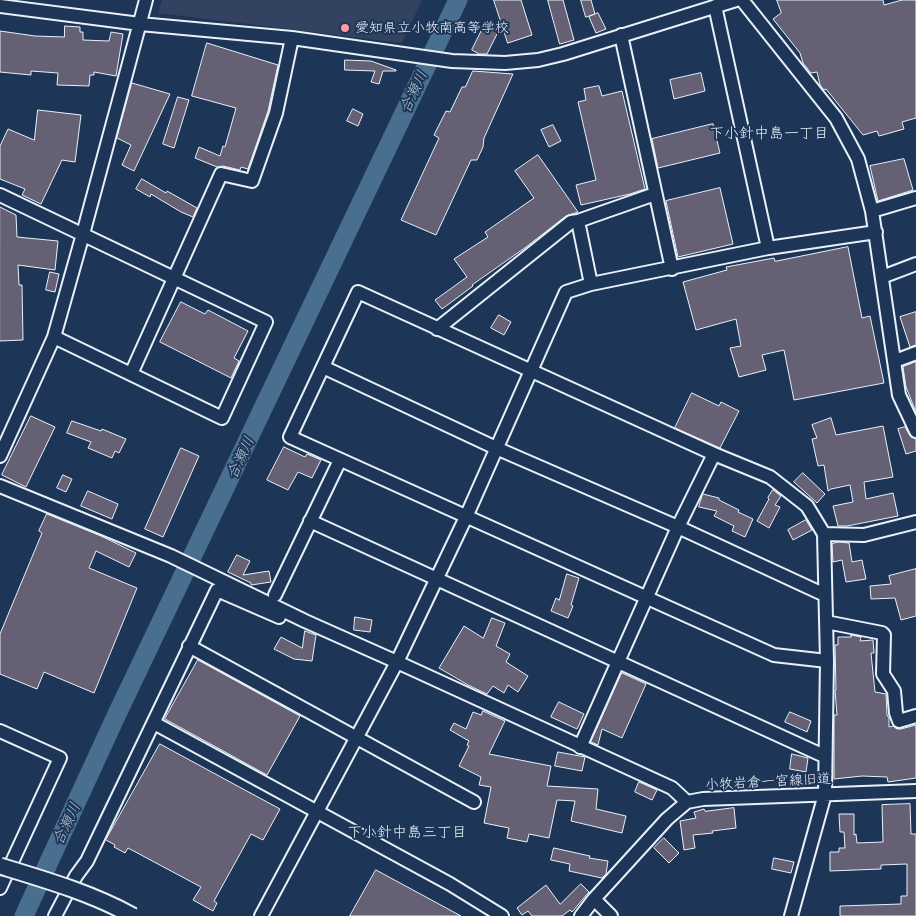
<!DOCTYPE html>
<html>
<head>
<meta charset="utf-8">
<style>
	body { margin:0 }
	canvas { display:block; background:#1d3557 }
</style>
</head>
<body>
<canvas width="916" height="916"></canvas>
<script>
const ctx = document.querySelector('canvas').getContext('2d');
ctx.lineJoin = 'round';
function paint(path, color) {
  ctx.fillStyle = color;
  ctx.fill(path, 'evenodd');
}
function stroke(path, color, width, dash) {
  ctx.strokeStyle = color;
  ctx.lineWidth = width;
  ctx.lineCap = dash ? 'butt' : 'round';
  ctx.setLineDash(dash || []);
  ctx.stroke(path);
}
function label(font, color, halo, rows, align = 'center') {
  ctx.font = font + ' Delius,"Klee One",sans-serif';
  ctx.lineWidth = 4;
  ctx.setLineDash([]);
  ctx.textBaseline = 'middle';
  ctx.strokeStyle = halo;
  ctx.fillStyle = color;
  for (const [text, x, y, turn = 0] of rows) {
    ctx.save();
    ctx.translate(x, y);
    ctx.rotate((+turn || 0) * Math.PI / 180);
    ctx.textAlign = isNaN(turn) ? turn : align;
    if (halo) ctx.strokeText(text, 0, 0);
    ctx.fillText(text, 0, 0);
    ctx.restore();
  }
}
const built = new Path2D(`
	M162,0H422L402,43L158,13Z`);
const river = new Path2D(`
	M24,916L117,714L458,0`);
const building = new Path2D(`
	M494,0H521L532,35L508,43Z
	M548,0H563L574,40L560,44Z
	M581,0H591L595,14L586,17Z
	M777,0H883L884,5L902,0H916V118L902,122L904,129L879,136L877,131L863,135L826,89L824,90L820,85L817,72L811,73L803,63L800,53L773,19L781,13Z
	M598,13L606,29L596,33L589,17Z
	M486,22L500,28L487,54H479L472,50Z
	M65,26L80,27V32H83V40L109,41L111,32L123,34L116,76L94,72V75H90L89,86L57,85L58,73L31,71V75L0,72V31L35,36L64,37Z
	M207,43L278,65L268,111L248,169L241,167L240,170L223,166L217,167L195,158L199,147L220,156L223,146L225,147L236,108L192,96Z
	M345,60L371,61L396,70V71H383L379,84L371,82L375,71L345,70Z
	M473,71L513,74L484,138L483,147L477,160H471L436,235L401,220L439,138L434,135L446,111L450,112L462,87H465Z
	M701,73L705,91L674,99L670,80Z
	M132,83L170,94L134,171L122,165L131,145L117,138Z
	M599,86L602,96L622,91L645,189L630,194L581,205L576,185L596,180L578,102L586,100L584,89Z
	M178,97L189,100L174,148L163,144Z
	M353,109L363,114L358,126L347,121Z
	M38,110L81,115L75,162L62,160L41,204L22,195L25,189L0,179V146L8,129L34,140Z
	M713,124L720,153L658,168L652,139Z
	M553,125L561,141L549,147L541,130Z
	M538,155L578,212L566,216L526,247L472,285L473,286L442,309L435,300L467,277L454,259L488,237L485,232L534,198L515,171Z
	M904,159L913,190L878,201L870,166Z
	M142,179L166,193L167,191L197,208L193,217L181,212L151,194L150,197L136,189Z
	M720,188L733,244L678,257L666,201Z
	M0,207L16,215L17,237L58,241L55,270L18,265L19,285H22L23,340L0,341Z
	M848,247L862,318L870,316L884,383L794,400L784,350L762,355L766,370L739,377L730,348L741,346L736,319L696,330L683,282L727,270L726,267L774,258L775,261Z
	M50,272L59,274L55,292L46,290Z
	M181,302L205,314L208,310L248,331L234,358L239,361L231,378L160,342Z
	M916,312V345L910,347L900,317Z
	M499,315L511,322L504,335L491,328Z
	M916,362V412L906,387L903,367Z
	M692,393L719,406L721,402L739,411L720,448L675,428Z
	M31,416L55,427L26,487L2,475Z
	M831,418L836,435L883,426L893,477L864,482L866,499L893,493L898,516L847,526H838L833,506L853,502L850,485L831,489L828,491L824,465L818,466L812,439L817,438L812,425Z
	M72,421L101,431L102,429L126,439L119,453L115,451L112,458L88,448L91,442L67,433Z
	M905,427L911,437L916,439V451L906,454L898,429Z
	M284,447L305,457L307,454L321,460L312,478L298,472L288,490L267,480Z
	M181,448L199,456L163,537L145,529Z
	M803,473L825,494L817,503L794,482Z
	M63,475L72,479L66,492L57,488Z
	M773,490L781,496L775,505L780,507L769,528L757,521L769,499L768,498Z
	M88,491L118,504L112,519L81,506Z
	M703,494L719,498V500L739,510L738,512L753,519L745,537L732,531L734,526L714,516L717,511L699,507Z
	M47,514L101,536L136,553L129,567L96,551L89,568L137,588L94,693L44,672L37,689L0,674V634L42,533L39,531Z
	M806,520L812,530L793,540L788,530Z
	M839,542L849,543L852,562L862,560L866,579L846,582L842,560L833,562L832,544Z
	M237,555L250,561L243,575L269,571L271,582L251,585V583L228,572Z
	M916,569V616L901,620L895,598L871,599L870,586L891,584L889,576Z
	M567,574L579,578L571,605L573,606L568,618L551,611L556,598L559,600Z
	M355,617L372,620L370,632L354,630Z
	M492,618L505,623L496,646L510,654L506,662L528,676L518,692L508,685L504,693L493,686L487,694L468,685L439,668L464,626L483,638Z
	M305,631L316,635L312,661L294,659L274,649L281,637L302,648Z
	M851,635L861,637L860,641L873,640L874,653H871L875,692L886,694L887,715L889,718V727L893,726L897,729H901L916,725V778L888,782L887,777L862,776L834,779V715H837L835,690H836L835,645H838V637H851Z
	M198,660L300,716L267,775L165,719Z
	M622,673L646,684L622,738L602,729L598,745L591,742Z
	M559,702L584,714L577,729L551,717Z
	M483,711L505,721L489,754L551,766L547,786L598,789L596,809L626,816L622,833L571,821L575,801L557,800L549,838L529,834L527,842L507,838L509,828L484,823L491,787L479,785L481,777L459,766L469,746L467,745L469,741L450,730L454,723L466,729L473,712L481,715Z
	M790,712L811,721L807,732L785,722Z
	M160,744L280,809L263,840L251,834L214,901L217,903L213,911L193,900L201,887L128,848L125,853L114,847L115,845L106,840Z
	M558,752L585,757L582,771L555,766Z
	M792,754L808,758L806,772L790,769Z
	M639,782L657,790L652,800L635,792Z
	M910,804L911,834H916V916H840V906L901,904V896H907V864L881,865V869L830,871V852H839V848H845L844,832H840L839,814H854V835L856,834L857,843L883,842L882,805Z
	M734,808L736,828L712,831L713,833L693,835L695,848L684,850L680,821L696,818L694,812L704,809L705,811Z
	M664,838L679,853L669,863L654,848Z
	M554,848L590,856L589,858L608,861L606,874L602,878L569,871L570,864L551,860Z
	M774,858L794,862L791,873L772,869Z
	M376,870L461,916H350Z
	M581,884L589,892L572,912L570,910L562,916H532L528,911L522,915L517,908L546,885L560,904Z`);
const minor = new Path2D(`
	M742,0L836,118L858,159L872,211L899,395L916,431
	M0,6L140,24L292,38L452,61L505,63L538,60L563,54L736,0
	M715,6L768,248
	M621,35L672,269
	M0,195L266,322L222,418L54,337
	M872,211L916,198
	M578,221L591,284
	M882,277L916,264
	M437,329L571,222L578,221L655,194
	M895,361L916,353
	M323,367L496,448L678,527L825,595
	M131,374L221,174L252,181L276,113L292,38
	M0,456L54,337L83,234L146,0
	M0,486L171,556L305,621L397,662L672,788L687,802
	M310,521L824,756
	M824,534L864,535L916,522
	M275,595L340,460
	M826,622L882,633L884,635L883,674L894,691L896,713L899,721L916,716
	M189,646L474,802
	M154,723L450,884L502,916
	M0,731L60,758L0,888
	M580,747L678,527L714,454
	M594,899L611,916
	M55,916L76,876L87,861L217,590L279,617
	M261,916L397,662L466,517L566,292L591,284L768,248L876,232
	M581,916L594,899L667,819L687,802L703,799L916,791
	M791,916L825,794L827,661L824,534L807,506L770,477L714,454L358,292L290,437L774,655L827,661`);
const majorBridge = new Path2D(`
	M0,866C46,880 91,893 133,916`);
const markers = [
	[345,28,5,"#ff9aa2"]
];
const poiNames = [
	["愛知県立小牧南高等学校",355,28]
];
const streetNames = [
	["小牧岩倉一宮線旧道",768,782,-3]
];
const waterNames = [
	["合瀬川",414,92,-65],
	["合瀬川",241,458,-65],
	["合瀬川",67,824,-65]
];
const neighbourhoodNames = [
	["下小針中島一丁目",769,134],
	["下小針中島三丁目",407,833]
];
paint(built, '#334260');
stroke(river, '#486f90', 19);
paint(building, '#656074');
stroke(building, '#e8f1f8', 1);
stroke(minor, '#e8f1f8', 16);
stroke(minor, '#1d3557', 12);
stroke(majorBridge, '#e8f1f8', 19, []);
stroke(majorBridge, '#1d3557', 15);
for (const [x, y, r, color] of markers) {
  const dot = new Path2D();
  dot.arc(x, y, r, 0, 2 * Math.PI);
  ctx.fillStyle = color;
  ctx.fill(dot);
  stroke(dot, '#1d3557', 2);
}
label('14px', '#e8f1f8', '#1d3557', poiNames, 'left');
label('14px', '#e8f1f8', '#1d3557', streetNames);
label('italic 15px', '#b0c4d4', '#1d3557', waterNames);
label('15px', '#e8f1f8', '#1d3557', neighbourhoodNames);
</script>
</body>
</html>
